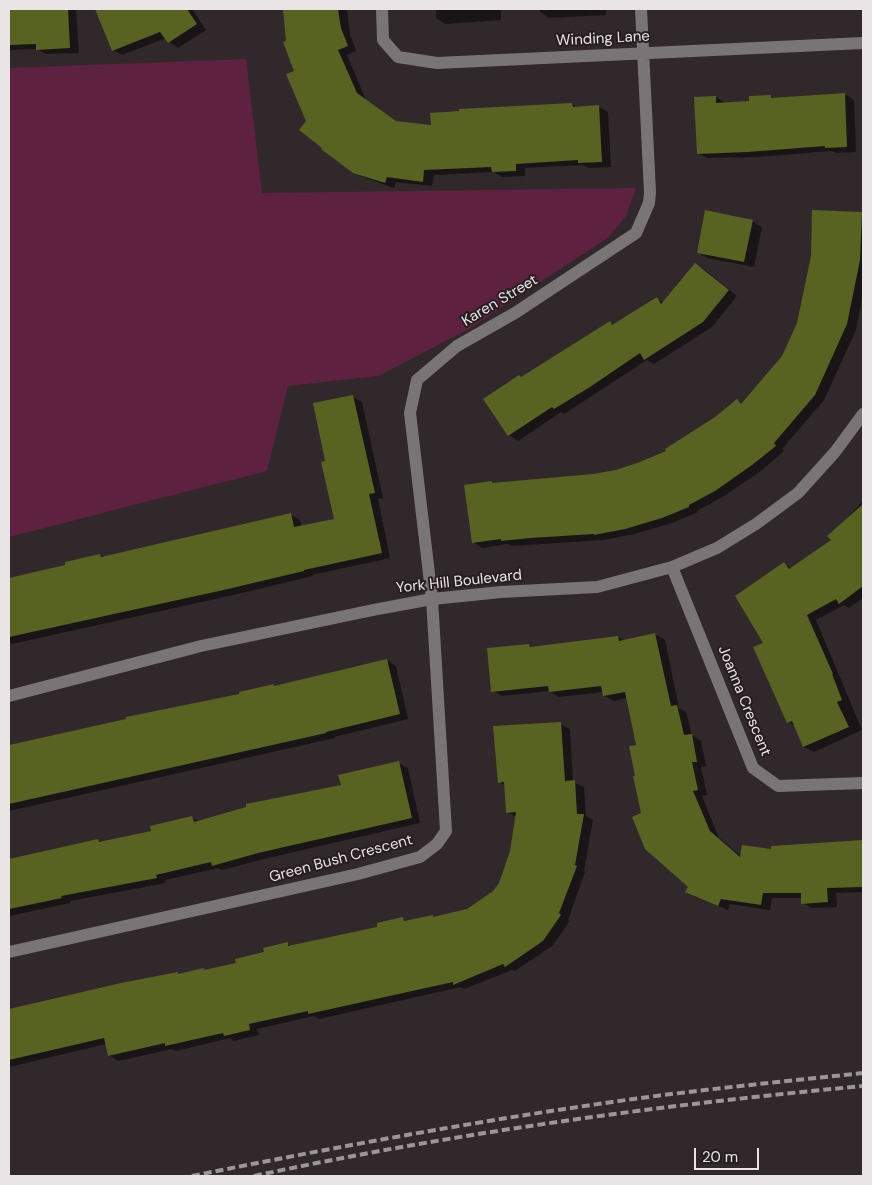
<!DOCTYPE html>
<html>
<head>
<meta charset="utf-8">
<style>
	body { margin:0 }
	#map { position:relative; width:872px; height:1185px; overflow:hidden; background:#30282b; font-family:"DM Sans",sans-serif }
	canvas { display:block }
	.frame { position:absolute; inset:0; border:10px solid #e9e4e6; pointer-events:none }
	.scale { position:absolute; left:694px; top:1148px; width:65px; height:22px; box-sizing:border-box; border:2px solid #e9e4e6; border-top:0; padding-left:6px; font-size:15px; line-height:18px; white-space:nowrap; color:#e9e4e6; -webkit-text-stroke:4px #261e21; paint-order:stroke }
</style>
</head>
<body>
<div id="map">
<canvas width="872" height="1185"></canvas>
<div class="frame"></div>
<div class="scale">20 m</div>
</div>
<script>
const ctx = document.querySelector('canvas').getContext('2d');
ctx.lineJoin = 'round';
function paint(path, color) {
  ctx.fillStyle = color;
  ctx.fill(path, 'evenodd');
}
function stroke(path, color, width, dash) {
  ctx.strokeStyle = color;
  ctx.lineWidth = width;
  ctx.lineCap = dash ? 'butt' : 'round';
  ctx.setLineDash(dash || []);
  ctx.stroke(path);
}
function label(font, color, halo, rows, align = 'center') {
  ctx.font = font + ' "DM Sans",sans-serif';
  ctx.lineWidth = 4;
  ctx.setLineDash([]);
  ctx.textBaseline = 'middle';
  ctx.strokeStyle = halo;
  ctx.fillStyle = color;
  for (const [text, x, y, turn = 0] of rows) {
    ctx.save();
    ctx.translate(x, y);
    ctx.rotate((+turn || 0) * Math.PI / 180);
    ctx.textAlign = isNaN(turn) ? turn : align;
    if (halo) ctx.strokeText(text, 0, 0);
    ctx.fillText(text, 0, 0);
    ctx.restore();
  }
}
const green = new Path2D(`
	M246,59L262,193L636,188L626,216L609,237L467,330L378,376L288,386L267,471L9,537V68Z`);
const shadow = new Path2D(`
	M9,9H76L79,53L46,54L37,49L9,50Z
	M97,9H192L206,30L178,48L169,42L166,38L122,55L113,50Z
	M284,9H347L350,34L356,51L347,55L366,100L398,123L432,126L572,104L578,108L599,107L608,112L611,167L589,168L583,165L525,168V176L502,177L494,172L434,175L432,186L396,182L394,188L363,177L353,172L323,148L308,121L288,42Z
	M436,9H501V20L445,24L436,18Z
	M540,9H606V15L549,18L540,12Z
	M845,94L854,100L856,152L836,153L832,151L758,157L707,158L698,153L716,97L725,103L750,102L770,96L774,99Z
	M862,213L863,214V294L856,330L824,400L782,449L784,451L762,470L724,496L697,511L698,512L672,523L634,534L604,540L512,546L508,544L482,548L473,542L491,482L494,484L593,475L616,471L640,464L668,451L716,418L737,400L743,404L783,357Z
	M752,221L762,227L754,267L707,258L698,252Z
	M695,264L704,269L737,296L712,327L654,364L647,360L564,414L561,412L518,441L509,435L522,378L610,323L615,326L657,299L664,303Z
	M353,397L362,402L383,498L378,499L390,558L312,575L313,576L238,594L12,644L9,642V579L67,566L100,555L104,557L291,515L300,520L301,527L336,520L327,462Z
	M863,501V598L849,608L844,605L816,620L862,730L814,752L804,747L795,726L788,722L765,643L784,564L792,568L833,540L849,518L848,517Z
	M655,634L665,640L679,708L686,712L692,735L701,741L706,766L701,767L707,795L702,796L719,838L742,857L772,851V847L863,841V892L836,893L837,907L812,908L802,903V898H772L770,910L730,904L728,910L696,897L687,891L690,887L643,814L638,746L627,698L614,701L604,696L603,692L559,697L549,691L502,696L493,691L529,645L534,648L618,637L624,641Z
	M387,660L396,666L408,719L334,737L335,738L9,811V745L241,695L274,685L276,687Z
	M560,724L570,729L573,782L584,787L586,816L593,820L584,871L585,872L568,920L570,921L552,946L515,971L512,970L464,989L461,987L319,1019L314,1016L257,1029L259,1035L234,1041L230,1038L176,1051L172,1049L118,1061L109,1055L106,1044L9,1067V1011L121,984L177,973L180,975L204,970L206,971L237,964L287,944L292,947L379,928L403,919L408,921L432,916L435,918L467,910L494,892L500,883L511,851L516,817L508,812L506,786L499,782Z
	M399,763L408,768L420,823L268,858L222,870L218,868L165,880L166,883L70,901V903L9,916V862L98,840L102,843L152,832L192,818L199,821L342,786Z`);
const building = new Path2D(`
	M9,9H68L70,48L36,50V44L9,45Z
	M95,9H187L197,24L168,43L160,32L112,51Z
	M283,9H338L341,28L348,46L338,50L357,93L396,121L431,125L430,113L459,111V109L572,103L573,107L599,105L602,162L578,163V160L516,164V171L492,172L491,167L424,170L423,182L387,177L385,183L353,173L321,149L322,148L299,130L306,121L286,74L294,71L283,42L286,41Z
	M845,93L847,147L825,148V146L748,152L697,154L694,97L716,96V103L749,101V96L771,95V98Z
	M705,210L753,220L744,262L697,253Z
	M812,210L862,212L860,260L847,324L815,395L774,443L776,446L752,465L715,491L689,505V507L662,518L625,529L594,535V534L530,538L501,541V539L472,543L464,485L492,481V483L593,474L616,470L640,462L666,451L665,449L715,417L737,399L741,404L782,356L797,323L811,256Z
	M695,263L729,290L703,322L644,360L640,353L590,387L554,409L552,407L508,436L483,399L519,375L521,377L610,321L612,325L657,297L661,304Z
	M353,395L375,493L369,494L382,553L304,570V571L228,589L9,637V578L65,565V562L100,554L101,557L291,513L294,527L334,519L321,462L325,461L313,403Z
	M863,504V586L839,604L836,599L807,615L833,674H832L842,700L837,702L849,727L803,747L792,721L787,723L753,647L763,643L735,596L784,562L789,569L831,540L827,536Z
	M655,633L671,706L677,705L684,735L692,734L697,762H692L698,790L693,791L710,831L740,857L742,845L771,849V846L863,840V887L827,888L828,902L801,904V893H763L761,905L721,899L718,906L685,892L688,887L645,849L632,817L641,813L633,776H635L629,746L636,745L625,692L603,696L601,686L549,692L548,686L491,692L487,648L529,644L530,647L618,636L619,641Z
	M387,659L400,714L326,732V733L9,804V745L126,719V717L239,694V692L274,684V686Z
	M561,722L565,781L575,780L577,814H584L575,865L577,866L559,913L561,915L543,941L505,967L503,964L453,985V982L308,1014V1011L249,1024L250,1030L224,1036L223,1033L165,1046V1043L108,1056L104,1038L9,1060V1009L121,983L178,972V974L204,968V970L236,963L235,959L264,952L263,948L288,942V946L377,927V923L403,917L404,921L433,915V917L467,909L493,891L499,883L510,851L516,812L506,813L504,782L498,783L493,726Z
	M399,761L412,818L258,853L212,866L211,862L156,875L157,878L61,896L62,898L9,909V859L98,839L99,842L151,831L150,826L192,816L194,822L246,807V804L341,785L338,775Z`);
const minor = new Path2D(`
	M382,9L383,40L398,57L437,63L863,43
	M672,567L753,768L778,786L863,783
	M9,696L201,646L373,610L432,599L501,592L597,587L672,567L717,548L756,524L798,493L835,452L863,414
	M9,952L358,874L420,857L437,844L446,831L432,599L410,413L417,380L457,346L515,313L636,233L649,203L650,192L641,9`);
const rail = new Path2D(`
	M192,1176C331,1148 471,1122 612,1102C695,1090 779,1082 863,1073
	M254,1176C454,1133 659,1105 863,1086`);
const streetNames = [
	["Winding Lane",603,39,-3],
	["Karen Street",500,301,-31],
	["York Hill Boulevard",459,582,-6],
	["Joanna Crescent",744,701,68],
	["Green Bush Crescent",341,859,-15]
];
paint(green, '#5f2140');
paint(shadow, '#0007');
paint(building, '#586221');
stroke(minor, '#797476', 12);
stroke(rail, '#9c9698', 4, [8, 4]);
label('15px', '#e9e4e6', '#261e21', streetNames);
</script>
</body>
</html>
